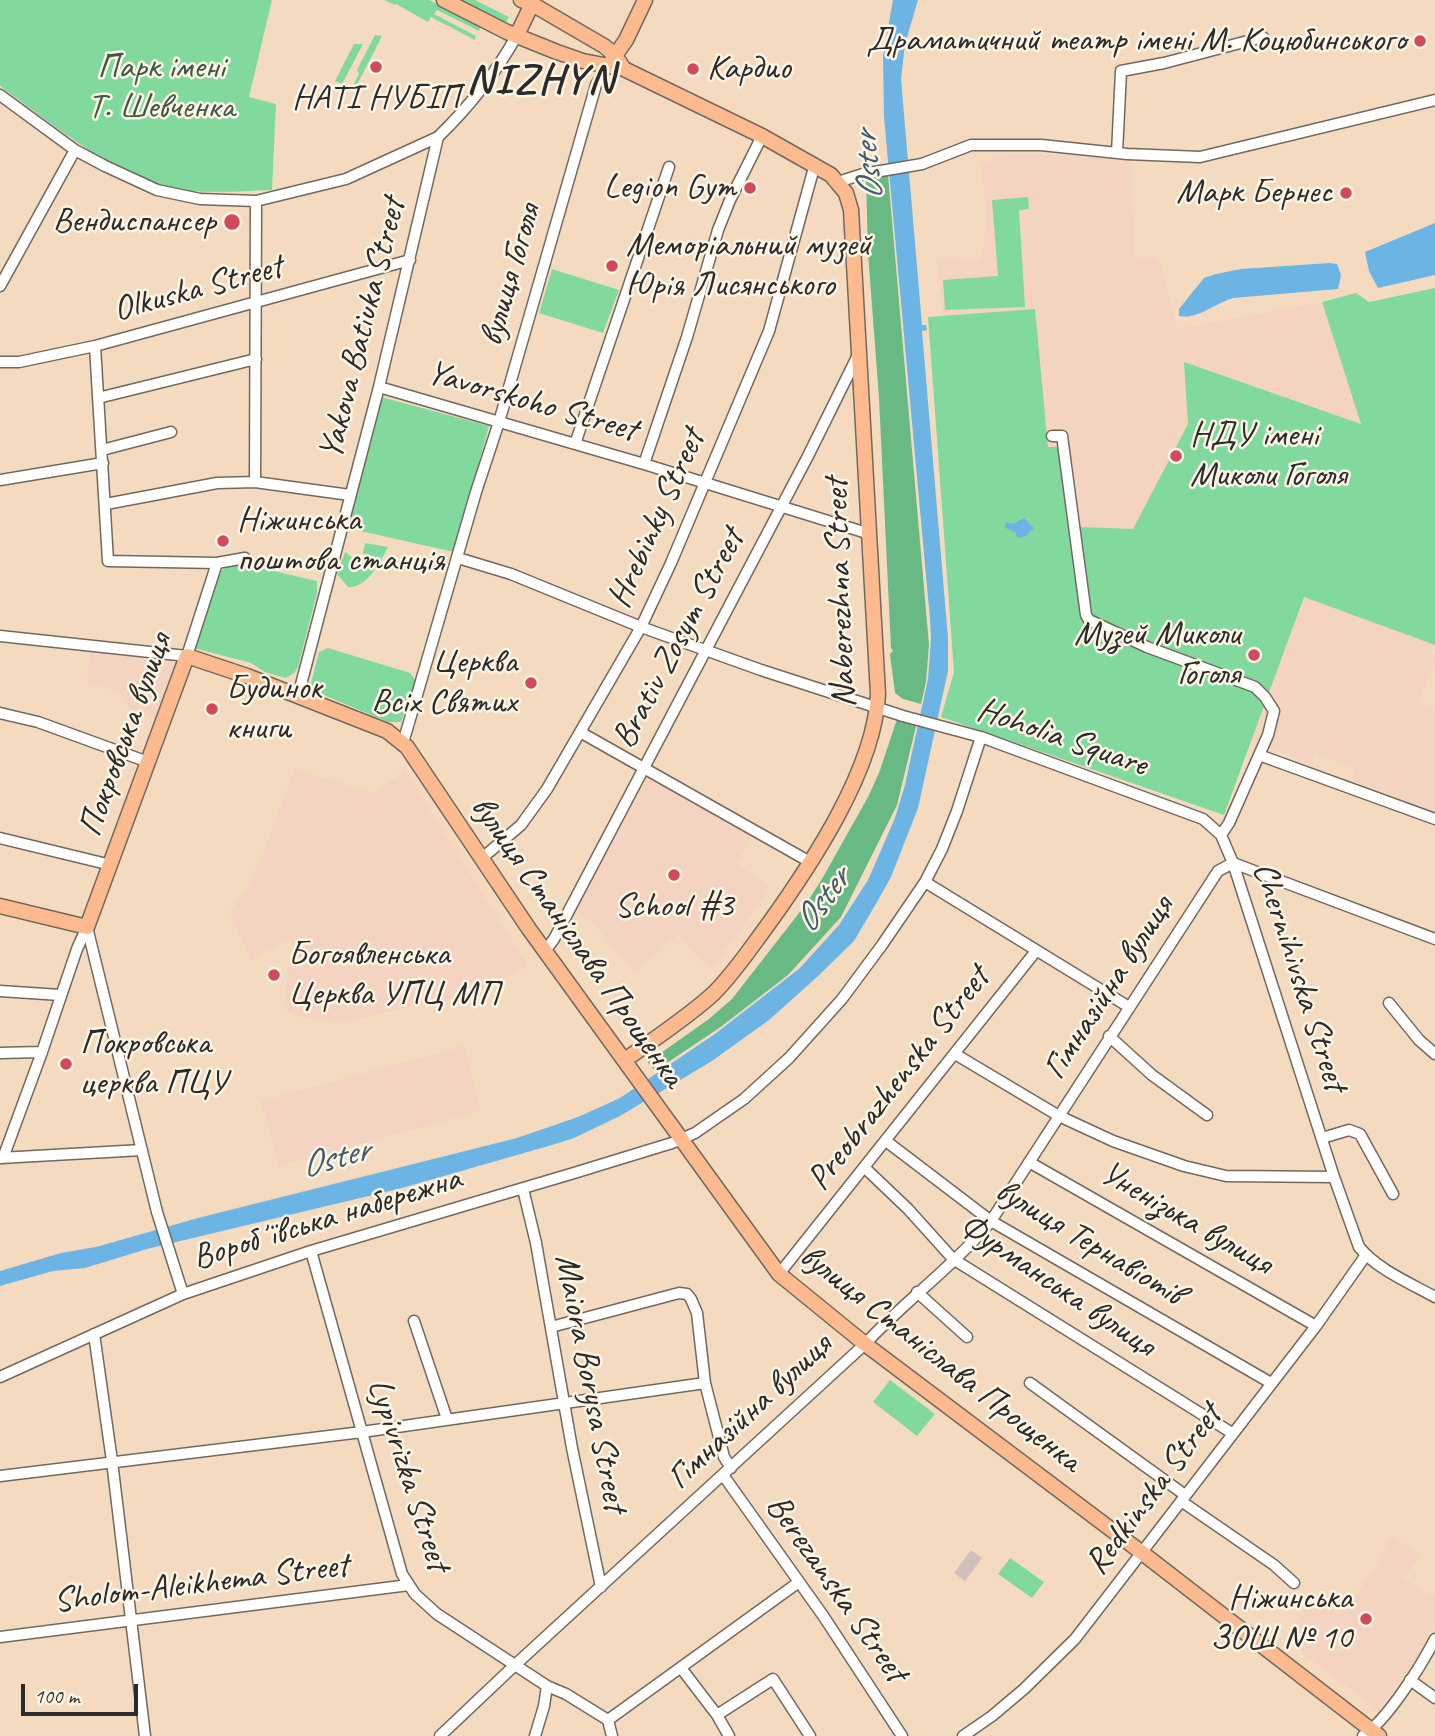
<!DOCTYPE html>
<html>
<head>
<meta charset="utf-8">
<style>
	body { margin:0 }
	#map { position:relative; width:1435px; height:1736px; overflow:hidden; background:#f4dbbf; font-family:Caveat,sans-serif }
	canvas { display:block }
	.scale { position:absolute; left:21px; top:1684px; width:117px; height:32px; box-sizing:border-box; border:4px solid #2b2b2b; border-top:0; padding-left:9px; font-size:21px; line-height:24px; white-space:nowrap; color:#2b2b2b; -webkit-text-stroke:5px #fcf5e5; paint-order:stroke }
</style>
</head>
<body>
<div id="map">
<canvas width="1435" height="1736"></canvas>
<div class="scale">100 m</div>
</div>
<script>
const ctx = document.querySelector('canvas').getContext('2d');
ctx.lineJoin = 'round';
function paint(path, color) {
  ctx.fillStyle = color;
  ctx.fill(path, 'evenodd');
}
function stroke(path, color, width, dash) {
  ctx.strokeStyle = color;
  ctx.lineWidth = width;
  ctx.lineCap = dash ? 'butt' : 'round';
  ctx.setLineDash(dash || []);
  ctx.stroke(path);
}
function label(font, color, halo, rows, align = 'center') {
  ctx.font = font + ' Caveat,sans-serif';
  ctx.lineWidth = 5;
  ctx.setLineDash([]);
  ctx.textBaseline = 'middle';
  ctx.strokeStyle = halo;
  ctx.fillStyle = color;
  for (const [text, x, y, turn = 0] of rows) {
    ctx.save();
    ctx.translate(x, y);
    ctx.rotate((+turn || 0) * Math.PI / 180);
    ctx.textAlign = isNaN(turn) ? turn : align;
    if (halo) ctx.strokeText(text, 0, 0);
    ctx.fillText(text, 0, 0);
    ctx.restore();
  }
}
const built = new Path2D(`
	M1012,154L1063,155L1131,161L1134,257H1158L1178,329L1361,295L1426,384L1435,642L1431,652L1435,655V664L1417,702L1435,709V811L1352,780L1354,768L1315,753L1310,763L1132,696L942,320L937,259L982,260L987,216L981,163Z
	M90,648L171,661L174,665L155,720L130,709L119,692L87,682Z
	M295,769L373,793L405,770L525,961V967L494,983L445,1001L407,1007L352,1021H328L291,1015L284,1007L291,950L294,949L293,942L283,943L263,953L251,961L230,912L245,892L264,851Z
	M648,778L753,836L736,863L771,887L711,970L678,935L635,972L593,923L574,910Z
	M464,1046L481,1111L279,1166L261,1101Z
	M1391,1536L1421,1554L1404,1578L1435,1597V1623L1419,1654L1378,1710L1284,1638L1309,1603L1313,1606L1317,1599L1339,1614L1373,1573Z`);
const industrial = new Path2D(`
	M971,1550L982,1558L965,1581L954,1573Z`);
const green = new Path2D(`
	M0,0H272L249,97L276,104L272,190C245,191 218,193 191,191C121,184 55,125 0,86Z
	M384,0H429L481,26L479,31L437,10L434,14L476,36L475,40L431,17L428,22L396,4L395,5Z
	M455,0H475L509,17L505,24Z
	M375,35L382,36L354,91L351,89L359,74L357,70Z
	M354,44H363L342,84L335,81Z
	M1028,197L1029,209L1019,210L1025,307L945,310L943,280L998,276L992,200Z
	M552,269L619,290L603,333L539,313Z
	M1435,288V645L1304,597L1224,815L941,717L954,672L928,317L1035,309L1048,447H1060L1067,524L1079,527L1133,529L1188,424L1184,362L1361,424L1322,302L1356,293L1369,302Z
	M381,397L489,426L454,552L356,530V528L348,526Z
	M365,543L388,547C380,563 367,588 348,587L337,574L345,552L361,564L367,557L363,553Z
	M239,563L317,581V593L298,667L294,673L286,678L265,672L251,663L194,648L221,571L229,565Z
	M328,648L410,673L416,681L401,722H388L314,691L311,683L319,652Z
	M890,1380L935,1414L917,1436L873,1402Z
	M1010,1558L1044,1582L1032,1598L998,1574Z`);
const forest = new Path2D(`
	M888,175L929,645L926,682L921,704L903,699L895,693L890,654L893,651L891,648L879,398L868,253L866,178Z
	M898,716L917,722L897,805L841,917L788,975L722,1026L655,1071L648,1062L709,1019L732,999L806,904L822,879L868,797L879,773Z`);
const water = new Path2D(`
	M893,0H918L905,44L901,79L922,325H926L927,330L922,331L948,638V671L918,808L891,877L877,902L854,941L817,977L769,1020L712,1061L620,1116L574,1138L552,1145L402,1188L147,1249L85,1268L53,1271L0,1286V1271L61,1253L96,1247L198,1218L517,1138L578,1117L620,1098L715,1034L800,968L839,925L868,880L895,818L905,785L928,679L931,639L930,619L884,117L883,56Z
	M1435,223V275L1378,288L1369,271L1365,252Z
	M1330,263L1337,264L1341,275L1338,289L1233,298C1216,303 1197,320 1179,316V309L1204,278L1216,274L1241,269Z
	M1024,518L1034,528L1026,536L1018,538L1015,532L1005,528L1006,522L1013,524Z`);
const minor = new Path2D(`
	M0,95L75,150L105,166L157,190L200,199L256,201L346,179L438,137
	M1117,153L1121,71L1164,63L1263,37
	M838,182L863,174L922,164L971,145H1041L1127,154L1200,157L1435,100
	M0,286L75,150
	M95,346L108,561L217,563L245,558
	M0,362H19L95,346L410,260
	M379,387L644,464L870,534
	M98,398L256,359
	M1052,436H1062L1086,615L1089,620L1147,647L1255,687L1265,697L1274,711L1268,735L1229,823L1221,835
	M575,444L669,167
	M102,450L171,432
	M644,464L687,337L718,230L730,200L762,136
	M0,480L103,463
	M255,482L256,201
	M106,504L217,483L255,482L350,495
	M458,558L511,574L641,627L761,670L903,716L981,737L1203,819L1221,835L1233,863L1334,1177L1359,1247C1378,1270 1410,1283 1435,1297
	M0,636L187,656L217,563
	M298,696L379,387L438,137C470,106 496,73 517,35
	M0,713L38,722L148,762
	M580,732L810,862
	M403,743L476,492L499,422L596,85L607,67
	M1259,755L1435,819
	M0,838L111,865
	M481,859L521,825L547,789L641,627L671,563L769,331L815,164
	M925,882L1129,1007
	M87,927L157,1212L183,1294
	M545,951L554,939L808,456L859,353
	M0,991L60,995
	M1389,1003L1419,1040L1435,1054
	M1109,1036L1152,1075L1207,1115
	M0,1053L42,1052
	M955,1054L1059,1116L1113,1141L1184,1166L1226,1176L1334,1177
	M1322,1138L1349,1130L1360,1134L1393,1194
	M886,1141L991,1221L1271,1383
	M0,1158L142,1150
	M3,1158L42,1052L77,949L87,927
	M1029,1162L1316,1326
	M865,1168L908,1209L953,1259L1232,1433
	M523,1189L536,1243L572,1448L601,1587
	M311,1251L402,1574L415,1594L437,1614L547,1686L544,1706L535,1736
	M779,1274L1036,951
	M917,1292L967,1337
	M414,1321L447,1419
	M551,1327L679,1293L687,1294L691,1299L697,1313L705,1383L724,1457L731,1468
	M94,1334L112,1461L145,1736
	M0,1377L183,1294L311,1251L574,1173L672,1143L695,1133L744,1099L789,1058L842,999L882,945L925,882L942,849L957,811L981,737
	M1030,1383L1185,1495
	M723,1475L824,1617L902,1736
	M0,1476L362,1432L705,1383
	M1181,1501L1274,1565L1294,1583
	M0,1637L409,1585
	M681,1668L717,1715L729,1736
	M1410,1680L1435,1698
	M547,1686L566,1694L608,1720L612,1736
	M717,1715L773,1679L810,1736
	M608,1720L799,1582
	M440,1736L515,1665L865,1344C905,1301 955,1265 991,1221L1218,871L1233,863L1435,939
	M963,1736L992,1716L1024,1689L1075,1639L1316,1326L1366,1255
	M1363,1736C1388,1719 1421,1666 1435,1639`);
const major = new Path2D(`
	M444,0L507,32L557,52L583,61L624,69L762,136L831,175L846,193L851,210L878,694C875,769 811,865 767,926C750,949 734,973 714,993C687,1018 655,1038 625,1060
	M521,0L532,4L604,46L615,55L624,69
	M517,35L532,4
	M612,60L626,40L645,0
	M0,906L87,927L187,656L247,676L387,731L407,747L529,929L779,1274L865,1344L1141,1552L1379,1736`);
const markers = [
	[1420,41,7,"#d1495b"],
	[376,67,7,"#d1495b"],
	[693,69,7,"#d1495b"],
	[750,188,7,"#d1495b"],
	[1346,193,7,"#d1495b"],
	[232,222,9,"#d1495b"],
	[612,266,7,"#d1495b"],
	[1176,456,7,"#d1495b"],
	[223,541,7,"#d1495b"],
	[1254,655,7,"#d1495b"],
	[531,683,7,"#d1495b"],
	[212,709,7,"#d1495b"],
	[674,875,7,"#d1495b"],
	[274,975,7,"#d1495b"],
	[66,1064,7,"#d1495b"],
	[1366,1619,7,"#d1495b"]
];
const poiNames = [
	["Драматичний театр імені М. Коцюбинського",1406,41],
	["Кардио",707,69,"left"],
	["НАТІ НУБІП",376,99,"center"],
	["Legion Gym",736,188],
	["Марк Бернес",1332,193],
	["Вендиспансер",216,222],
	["Меморіальний музей",626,246,"left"],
	["Юрія Лисянського",626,286,"left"],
	["НДУ імені",1190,436,"left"],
	["Миколи Гоголя",1190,476,"left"],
	["Ніжинська",237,521,"left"],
	["поштова станція",237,561,"left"],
	["Музей Миколи",1240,635],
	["Гоголя",1240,675],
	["Церква",517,663],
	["Всіх Святих",517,703],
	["Будинок",226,689,"left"],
	["книги",226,729,"left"],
	["School #3",674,907,"center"],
	["Богоявленська",288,955,"left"],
	["Церква УПЦ МП",288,995,"left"],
	["Покровська",80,1044,"left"],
	["церква ПЦУ",80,1084,"left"],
	["Ніжинська",1352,1599],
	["ЗОШ № 10",1352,1639]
];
const parkNames = [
	["Парк імені",161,68],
	["Т. Шевченка",161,108]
];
const streetNames = [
	["вулиця Гоголя",511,275,-74],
	["Olkuska Street",198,289,-15],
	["Yakova Batiuka Street",363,329,-76],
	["Yavorskoho Street",532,402,16],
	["Hrebinky Street",657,519,-66],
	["Naberezhna Street",841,593,-92],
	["Brativ Zosym Street",679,639,-62],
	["Покровська вулиця",126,735,-70],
	["Hoholia Square",1062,738,19],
	["вулиця Станіслава Прощенка",577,942,55],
	["Chernihivska Street",1299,977,72],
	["Гімназійна вулиця",1109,988,-57],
	["Preobrazhenska Street",899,1079,-52],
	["Воробʼївська набережна",327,1219,-17],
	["Уненізька вулиця",1186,1219,30],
	["вулиця Тернавіотів",1089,1243,31],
	["Фурманська вулиця",1057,1286,34],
	["вулиця Станіслава Прощенка",940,1359,38],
	["Maiora Borysa Street",590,1383,79],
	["Гімназійна вулиця",750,1412,-43],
	["Lypivrizka Street",408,1475,72],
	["Redkinska Street",1154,1490,-53],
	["Sholom-Aleikhema Street",201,1584,-7],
	["Berezanska Street",836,1589,55]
];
const waterNames = [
	["Oster",869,166,-95],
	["Oster",823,901,-54],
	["Oster",335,1159,-15]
];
const districtNames = [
	["NIZHYN",541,81]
];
paint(built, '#f4d3c1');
paint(industrial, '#d0c0bc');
paint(green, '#82d99e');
paint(forest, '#69b985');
paint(water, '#6cb4e4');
stroke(minor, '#71695f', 13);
stroke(major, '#71695f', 17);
stroke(minor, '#fff', 10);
stroke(major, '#fcba8e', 14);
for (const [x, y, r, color] of markers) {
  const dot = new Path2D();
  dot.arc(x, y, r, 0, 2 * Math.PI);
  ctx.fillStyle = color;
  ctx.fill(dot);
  stroke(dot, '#fcf5e5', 2.5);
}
label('35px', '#2b2b2b', '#fcf5e5', poiNames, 'right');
label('35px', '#415648', '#fcf5e5', parkNames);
label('35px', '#2b2b2b', '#fcf5e5', streetNames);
label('italic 37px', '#425b6c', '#fcf5e5', waterNames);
ctx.letterSpacing = '2px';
label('bold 42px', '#2b2b2b', '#fcf5e5', districtNames);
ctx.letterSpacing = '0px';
</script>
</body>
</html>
